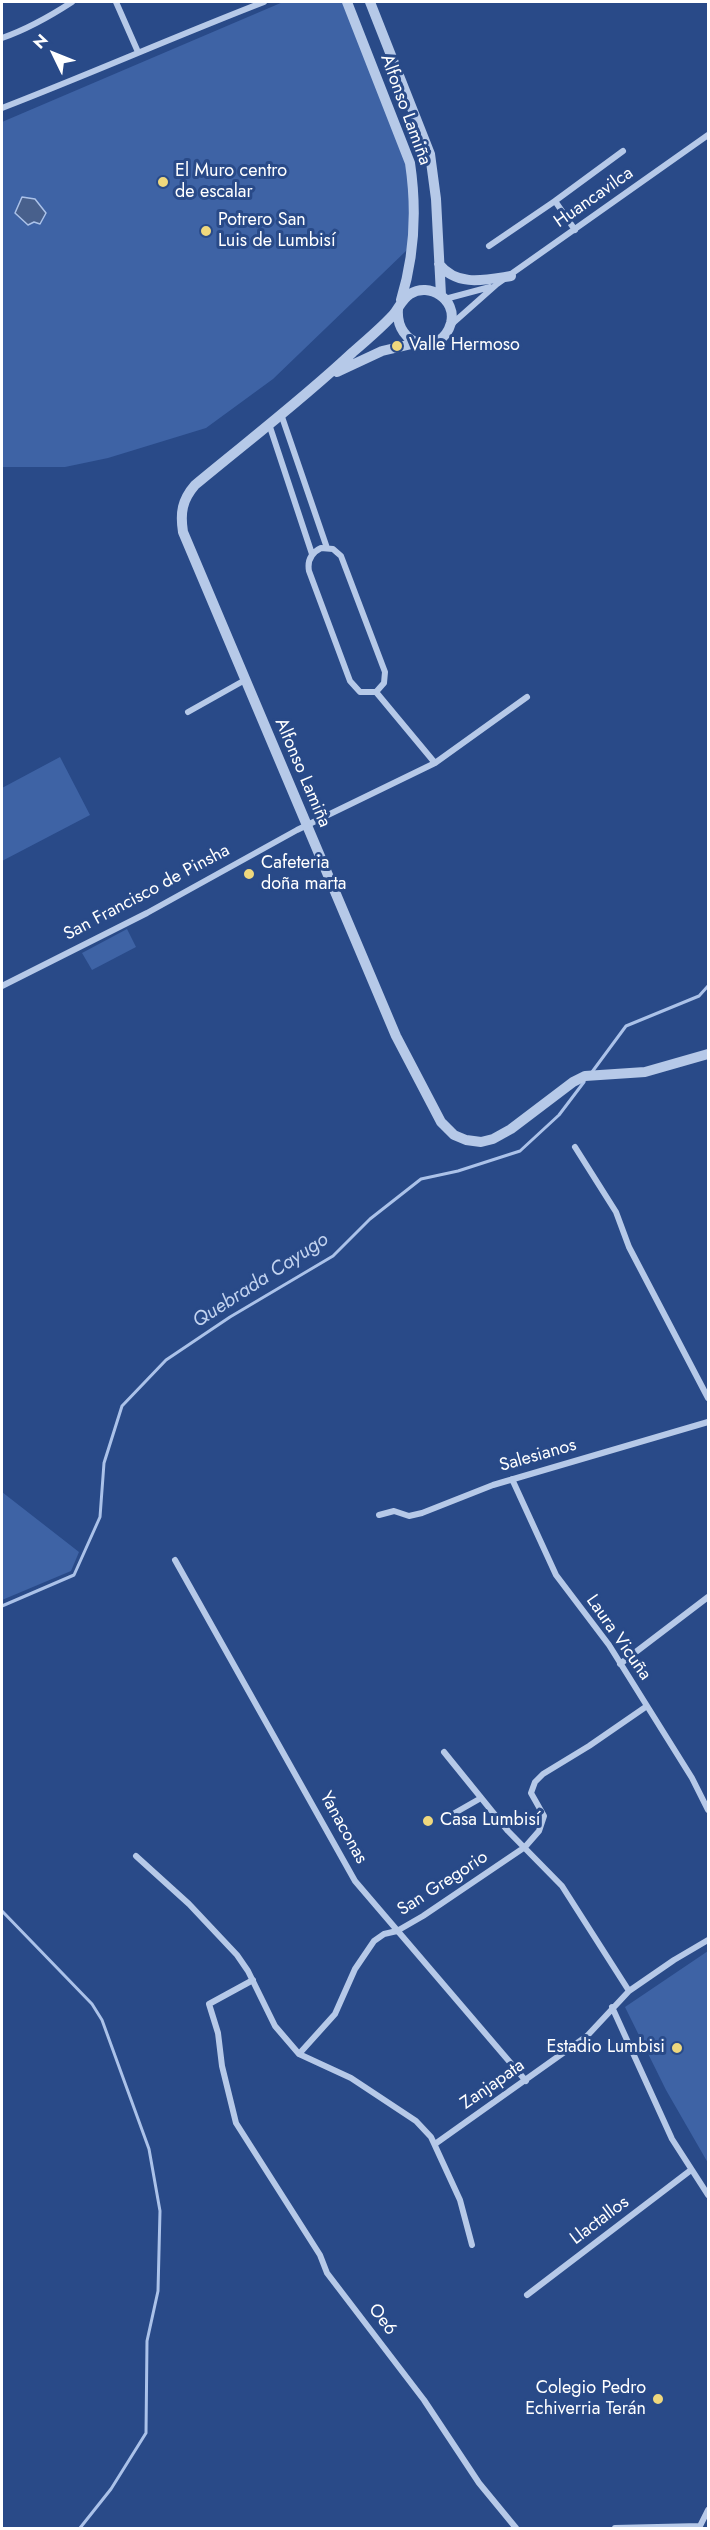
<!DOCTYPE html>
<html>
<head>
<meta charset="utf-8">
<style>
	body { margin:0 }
	#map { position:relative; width:710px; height:2530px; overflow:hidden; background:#294a88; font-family:Jost,sans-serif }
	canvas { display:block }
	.frame { position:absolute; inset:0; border:3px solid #fff; pointer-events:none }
	.north { position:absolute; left:24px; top:24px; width:60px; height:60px; -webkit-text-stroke:4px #294a88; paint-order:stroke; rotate:313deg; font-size:16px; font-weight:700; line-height:24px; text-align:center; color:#fff }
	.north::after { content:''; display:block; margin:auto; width:21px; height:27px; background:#fff; clip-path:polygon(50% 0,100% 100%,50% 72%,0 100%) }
</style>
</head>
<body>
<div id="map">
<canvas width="710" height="2530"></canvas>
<div class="frame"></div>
<div class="north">N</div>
</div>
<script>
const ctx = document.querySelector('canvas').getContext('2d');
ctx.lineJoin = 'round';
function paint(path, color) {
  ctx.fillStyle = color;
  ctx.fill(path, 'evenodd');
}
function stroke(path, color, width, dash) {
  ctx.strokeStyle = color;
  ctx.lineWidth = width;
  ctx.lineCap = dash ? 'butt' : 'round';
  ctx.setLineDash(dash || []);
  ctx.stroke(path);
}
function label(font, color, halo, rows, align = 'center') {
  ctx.font = font + ' Jost,sans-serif';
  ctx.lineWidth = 6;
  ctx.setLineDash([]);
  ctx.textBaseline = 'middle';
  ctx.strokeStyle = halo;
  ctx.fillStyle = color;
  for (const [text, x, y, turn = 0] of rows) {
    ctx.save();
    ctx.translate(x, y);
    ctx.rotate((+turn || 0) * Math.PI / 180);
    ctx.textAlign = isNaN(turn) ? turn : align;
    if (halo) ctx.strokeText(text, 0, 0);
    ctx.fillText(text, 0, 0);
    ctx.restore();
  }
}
const green = new Path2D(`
	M283,2H347L410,163L415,213L407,250L273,379L206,428L108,458L65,467H2V122Z
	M60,757L90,815L2,861V788Z
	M127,929L136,947L92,970L82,953Z
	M2,1492L79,1552L71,1571L2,1600Z
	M708,1951V2163L666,2090L625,2007Z`);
const water = new Path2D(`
	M22,197L35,199L46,213L40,224L34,222L28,225L15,213Z`);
const stream = new Path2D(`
	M592,1072L626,1026L699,996L708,986
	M2,1606L74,1575L100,1517L104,1463L122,1406L166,1360L230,1317L333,1256L370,1219L421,1179L458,1171L520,1151L559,1115L584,1082
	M2,1911L92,2004L102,2020L149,2149L160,2211L158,2291L147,2341L146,2433L111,2489L80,2528`);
const minor = new Path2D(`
	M116,2L138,52
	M2,38C28,29 49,17 72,2
	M2,108C90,74 176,36 264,2
	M575,230L555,201L623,151
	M489,246L555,201
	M445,299L490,287
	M453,323L497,284L708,135
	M281,414L327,548
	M269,424L312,554
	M321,548L333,549L341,556L385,672L384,683L376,692H360L350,681L309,571C307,560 311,553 321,548Z
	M376,692L435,763
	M188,712L245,680
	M2,986L147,913L297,830L435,763L527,697
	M575,1147L616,1212L629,1247L708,1398
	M512,1479L556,1575L609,1645L692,1778L708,1810
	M379,1515L394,1511L409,1516L422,1513L493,1485L708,1422
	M175,1560L355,1881L526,2081
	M620,1664L708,1597
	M444,1752L508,1831L562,1886L629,1991
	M453,1814L481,1798
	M136,1856L189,1904L237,1955L248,1971L275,2026L299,2054L351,2078L416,2121L431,2137L460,2200L472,2245
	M253,1980L209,2004L218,2033L222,2066L236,2123L320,2255L327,2273L424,2400L479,2483L516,2528
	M612,2007L672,2139L708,2195
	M299,2054L335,2014L355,1969L374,1941L384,1934L397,1931L423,1916L525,1847L539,1831L544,1816L531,1793L535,1782L543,1774L589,1746L647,1706
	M435,2144L587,2036L629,1991L674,1960L708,1940
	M527,2295L691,2170
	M615,2528L700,2526
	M699,2528L708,2510`);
const tertiary = new Path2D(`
	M347,2L410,163C417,210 415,254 401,300
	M370,2L430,154L436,199L441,295
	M439,264C457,287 485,280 511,276
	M398,309C395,347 441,358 451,323C457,299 429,282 410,294C402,299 399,308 393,315C381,328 367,340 353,352C303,399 248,441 195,485C182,500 180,513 183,532L396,1036L441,1122L454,1135L466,1140L481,1142L493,1139L511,1129L573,1082L585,1076L645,1072L708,1054
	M337,372L382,351L416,343`);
const markers = [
	[163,182,6,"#efd87d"],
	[206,231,6,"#efd87d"],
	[397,346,6,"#efd87d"],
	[249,874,6,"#efd87d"],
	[428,1821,6,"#efd87d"],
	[677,2048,6,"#efd87d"],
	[658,2399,6,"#efd87d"]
];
const streetNames = [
	["Alfonso Lamiña",405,110,70],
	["Huancavilca",594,198,-35],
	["Alfonso Lamiña",302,773,67],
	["San Francisco de Pinsha",147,893,-28],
	["Salesianos",538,1456,-16],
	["Laura Vicuña",618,1638,55],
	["Yanaconas",343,1828,61],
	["San Gregorio",443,1884,-33],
	["Zanjapata",493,2085,-35],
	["Llactallos",600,2221,-37],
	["Oe6",382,2320,53]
];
const poiNames = [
	["El Muro centro",175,172],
	["de escalar",175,193],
	["Potrero San",218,221],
	["Luis de Lumbisí",218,242],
	["Valle Hermoso",409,346],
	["Cafeteria",261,864],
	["doña marta",261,885],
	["Casa Lumbisí",440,1821],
	["Estadio Lumbisi",665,2048,"right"],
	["Colegio Pedro",646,2389,"right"],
	["Echiverria Terán",646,2410,"right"]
];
const waterNames = [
	["Quebrada Cayugo",261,1281,-33]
];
paint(green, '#3e63a5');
paint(water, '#48608c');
stroke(water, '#abc2e9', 1.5);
stroke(stream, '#abc2e9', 3);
stroke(minor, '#b6c9e8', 6);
stroke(tertiary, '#b6c9e8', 10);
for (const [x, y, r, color] of markers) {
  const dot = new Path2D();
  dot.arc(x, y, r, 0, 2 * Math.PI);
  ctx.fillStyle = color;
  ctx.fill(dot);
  stroke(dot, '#294a88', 2);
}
label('18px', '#fff', '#294a88', streetNames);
label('18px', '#fff', '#294a88', poiNames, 'left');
label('italic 20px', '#c2d3f0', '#294a88', waterNames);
</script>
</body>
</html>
